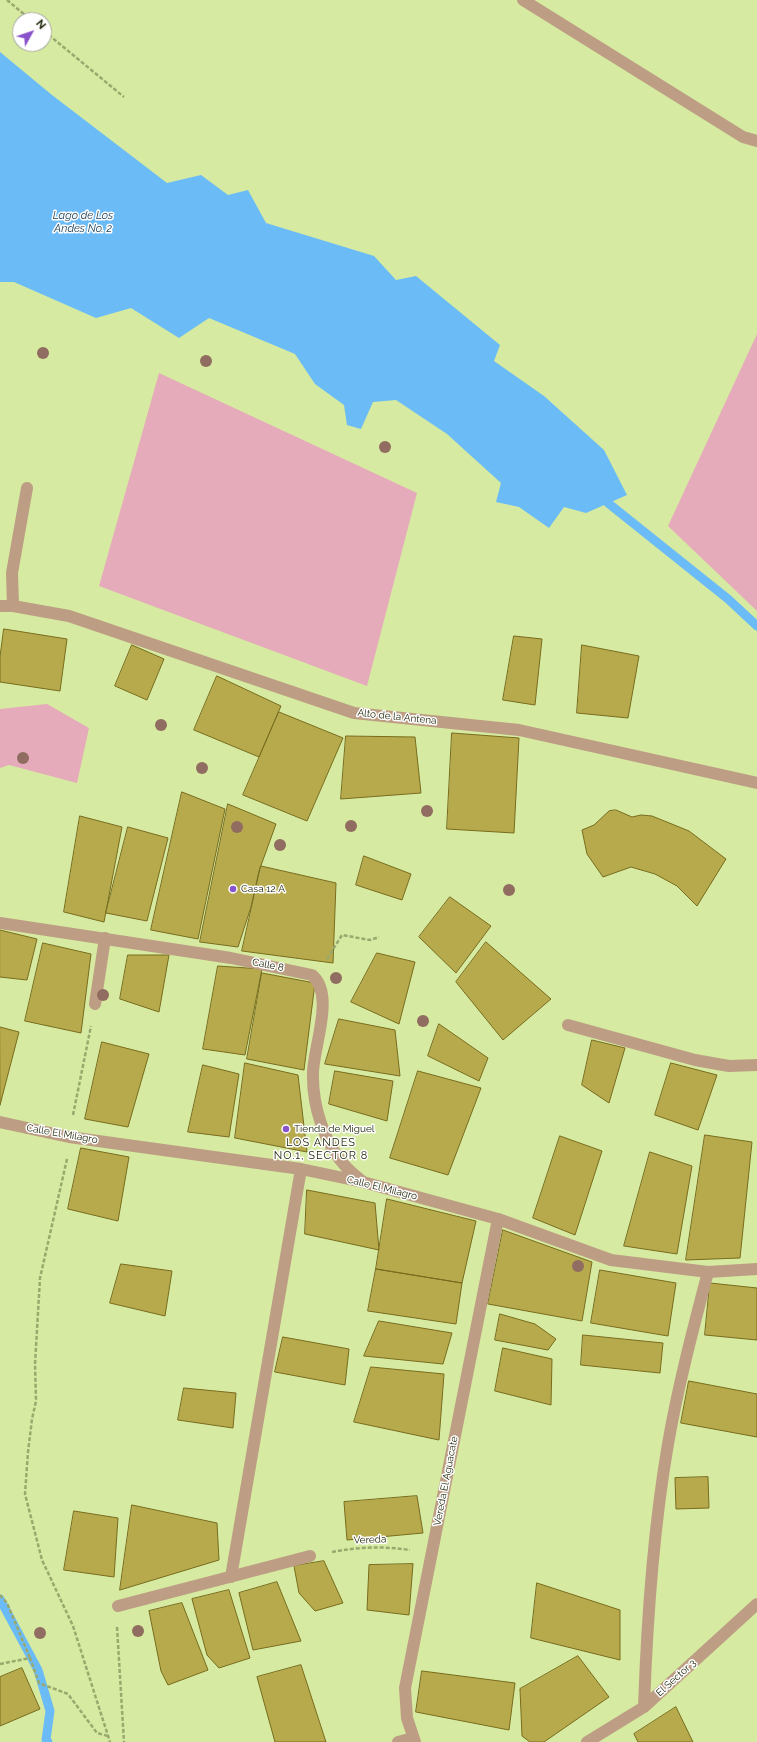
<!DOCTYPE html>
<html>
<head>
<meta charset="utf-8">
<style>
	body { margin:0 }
	#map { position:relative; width:757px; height:1742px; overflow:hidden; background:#d6eaa1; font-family:Raleway,sans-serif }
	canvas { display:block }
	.north { position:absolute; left:12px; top:12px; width:40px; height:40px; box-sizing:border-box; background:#fff; border:1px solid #a6a99d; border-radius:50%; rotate:50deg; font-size:11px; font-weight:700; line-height:16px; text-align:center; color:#202709 }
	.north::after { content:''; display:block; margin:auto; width:14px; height:18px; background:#8853cb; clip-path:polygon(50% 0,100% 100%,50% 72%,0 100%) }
</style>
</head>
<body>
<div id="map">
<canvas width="757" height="1742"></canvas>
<div class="north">N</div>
</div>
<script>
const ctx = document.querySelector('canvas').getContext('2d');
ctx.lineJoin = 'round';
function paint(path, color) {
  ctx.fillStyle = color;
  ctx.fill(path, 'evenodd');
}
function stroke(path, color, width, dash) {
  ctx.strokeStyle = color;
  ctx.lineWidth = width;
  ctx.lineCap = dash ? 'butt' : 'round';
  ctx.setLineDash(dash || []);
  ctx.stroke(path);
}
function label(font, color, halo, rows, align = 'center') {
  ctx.font = font + ' Raleway,sans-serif';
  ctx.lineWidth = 3;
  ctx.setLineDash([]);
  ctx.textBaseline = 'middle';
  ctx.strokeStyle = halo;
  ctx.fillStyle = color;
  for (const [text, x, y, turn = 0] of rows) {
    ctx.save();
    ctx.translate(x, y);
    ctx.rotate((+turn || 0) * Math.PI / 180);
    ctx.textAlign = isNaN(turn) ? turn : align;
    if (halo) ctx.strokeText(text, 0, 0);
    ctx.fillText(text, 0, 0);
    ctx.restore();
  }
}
const green = new Path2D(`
	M757,334V611L668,526Z
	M159,373L417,493L367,686L99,586Z
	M47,704L89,728L77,783L9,765L0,768V709Z`);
const water = new Path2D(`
	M0,52L52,95L167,183L201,175L228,195L248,190L266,223L374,256L396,280L416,276L500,345L494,361L544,396L604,450L627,495L586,513L564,507L549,528L519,507L496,502L501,483L447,434L396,400L373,402L361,429L347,425L344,405L315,384L295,354L209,318L179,338L131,308L96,318L14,282H0Z`);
const stream = new Path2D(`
	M608,503L728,599L757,626
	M0,1599L38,1670L50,1711L46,1740L48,1742`);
const building = new Path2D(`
	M4,629L67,639L60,691L0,682V657Z
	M514,636L542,639L535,705L503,700Z
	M132,645L164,659L147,700L115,686Z
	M582,645L639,656L628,718L577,713Z
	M217,676L281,706L259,757L194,730Z
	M279,712L343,738L307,821L243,795Z
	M452,733L519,738L514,833L447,829Z
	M346,736L415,737L421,793L341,799Z
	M182,792L225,809L198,939L151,930Z
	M228,804L276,824L259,871L251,907L238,947L200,942Z
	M616,810L632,817L641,815L652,816L689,831L726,859L697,906L677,886L655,874L631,867L603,877L587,854L582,830L594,825L609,811Z
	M80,816L122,827L104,922L64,912Z
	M128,827L168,838L147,921L106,913Z
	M364,856L411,874L402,900L356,885Z
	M261,866L336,883L333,963L242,951Z
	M450,897L491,926L456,973L419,937Z
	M0,930L37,939L27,980L0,977Z
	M486,942L551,999L503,1040L456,982Z
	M43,943L91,954L81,1033L25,1021Z
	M377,953L415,962L399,1024L351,1002Z
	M128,955H169L159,1012L120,999Z
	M218,966L262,969L245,1055L203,1049Z
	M262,973L315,983L304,1070L247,1059Z
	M339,1019L395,1030L400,1076L325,1064Z
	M439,1024L488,1058L479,1081L428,1056Z
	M0,1027L19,1032L0,1105Z
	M592,1040L625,1048L609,1103L582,1085Z
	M102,1042L149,1054L128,1127L85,1119Z
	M245,1063L298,1075L307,1152L235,1138Z
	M671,1063L717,1075L698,1130L655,1115Z
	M203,1065L239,1074L229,1137L188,1132Z
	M335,1071L393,1081L387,1121L329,1104Z
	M418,1071L481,1088L448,1175L390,1158Z
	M705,1135L752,1142L740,1258L686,1260Z
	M560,1136L602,1151L575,1235L533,1218Z
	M81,1148L129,1157L118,1221L68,1209Z
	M650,1152L692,1166L677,1254L624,1246Z
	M307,1190L375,1203L379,1250L305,1234Z
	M387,1199L476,1221L462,1283L376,1269Z
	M503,1230L592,1262L582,1321L488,1304Z
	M121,1264L172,1271L165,1316L110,1303Z
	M376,1269L462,1283L456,1324L368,1311Z
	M600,1270L676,1283L668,1336L591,1323Z
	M710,1283L757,1288V1340L705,1335Z
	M500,1314L535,1324L556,1339L548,1350L495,1340Z
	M379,1321L452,1333L443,1364L364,1356Z
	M583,1335L663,1343L660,1373L581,1365Z
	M283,1337L349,1349L345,1385L275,1372Z
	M503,1348L552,1359L551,1405L495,1391Z
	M371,1367L444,1374L439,1440L354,1422Z
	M689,1381L757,1394V1437L681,1423Z
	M184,1388L236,1393L233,1428L178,1420Z
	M708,1477L709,1508L676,1509L675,1478Z
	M417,1496L423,1533L347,1540L344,1502Z
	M132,1505L217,1523L219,1560L120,1590Z
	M74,1511L118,1518L114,1577L64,1570Z
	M324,1561L343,1603L315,1611L299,1593L294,1566Z
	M413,1564L409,1615L367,1610L369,1565Z
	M277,1582L301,1641L253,1650L239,1593Z
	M537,1583L620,1610V1660L531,1638Z
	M229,1590L250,1658L219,1668L207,1655L192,1599Z
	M182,1603L208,1670L168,1685L161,1671L149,1611Z
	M578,1656L609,1697L544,1742H530L522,1736L520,1689Z
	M301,1665L326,1742H275L257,1677Z
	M22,1668L40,1709L0,1726V1677Z
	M422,1671L515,1683L509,1730L416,1712Z
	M676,1707L693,1742H638L634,1734Z`);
const path = new Path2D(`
	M7,0L31,20
	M44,31L124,97
	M327,959L342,935L370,940L379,937
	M73,1115L91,1026
	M67,1159L40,1278L35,1364L36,1401L32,1419L28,1452L25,1494L42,1560L73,1626L110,1742
	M332,1552C358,1547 384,1546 410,1550
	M0,1595L7,1603L30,1658
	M117,1627L124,1742
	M0,1664L30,1658L39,1683L68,1694L97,1733L108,1736`);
const minor = new Path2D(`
	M523,0L743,137L757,141
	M13,606L12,573L27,488
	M95,1004L105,938
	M568,1025L695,1060L729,1066L757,1065
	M0,1122L69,1137L301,1169L363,1182
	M231,1577L301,1169
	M118,1606L310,1556
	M644,1707C647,1619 653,1531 668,1444C678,1386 693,1329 708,1272
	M398,1742L413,1738
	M415,1742L407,1718L405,1688L498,1219
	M587,1742L644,1707L757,1604`);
const tertiary = new Path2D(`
	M0,606H13L69,616L354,713L519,730L757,783
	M0,923L231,958L312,975C335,994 314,1045 313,1072C312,1105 324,1144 347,1168C352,1173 358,1178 363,1182L498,1219L611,1260L708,1272L757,1269`);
const trees = [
	[43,353],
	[206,361],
	[385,447],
	[161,725],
	[23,758],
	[202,768],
	[427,811],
	[351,826],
	[237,827],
	[280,845],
	[509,890],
	[336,978],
	[103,995],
	[423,1021],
	[578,1266],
	[138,1631],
	[40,1633]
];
const markers = [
	[233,889,4,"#8853cb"],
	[286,1129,4,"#8853cb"]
];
const streetNames = [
	["Alto de la Antena",397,717,6],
	["Calle 8",268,965,11],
	["Calle El Milagro",62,1134,10],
	["Calle El Milagro",382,1188,14],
	["Vereda El Aguacate",446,1481,-79],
	["Vereda",370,1540,-2],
	["El Sector 3",676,1678,-42]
];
const poiNames = [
	["Casa 12 A",241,889],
	["Tienda de Miguel",294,1129]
];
const waterNames = [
	["Lago de Los",83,216],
	["Andes No. 2",83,229]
];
const neighbourhoodNames = [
	["LOS ANDES",321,1143],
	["NO.1, SECTOR 8",321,1156]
];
paint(green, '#e6abbb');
paint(water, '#6bbcf6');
stroke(stream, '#6bbcf6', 9);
paint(building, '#b7aa4d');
stroke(building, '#776c1d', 1);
stroke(path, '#99a96e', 2.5, [4, 2]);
stroke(minor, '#bd9e84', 12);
stroke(tertiary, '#bd9e84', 12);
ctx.fillStyle = '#916c60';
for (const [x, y] of trees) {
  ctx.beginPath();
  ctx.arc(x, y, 6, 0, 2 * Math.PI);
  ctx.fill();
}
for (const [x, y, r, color] of markers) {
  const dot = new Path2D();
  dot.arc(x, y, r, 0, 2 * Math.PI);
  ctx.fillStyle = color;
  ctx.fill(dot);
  stroke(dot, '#fff', 1.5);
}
label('10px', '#202709', '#fff', streetNames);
label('10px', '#202709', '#fff', poiNames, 'left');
label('italic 11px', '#153850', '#fff', waterNames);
ctx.letterSpacing = '1px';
label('11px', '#202709', '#fff', neighbourhoodNames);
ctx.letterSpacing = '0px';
</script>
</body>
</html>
